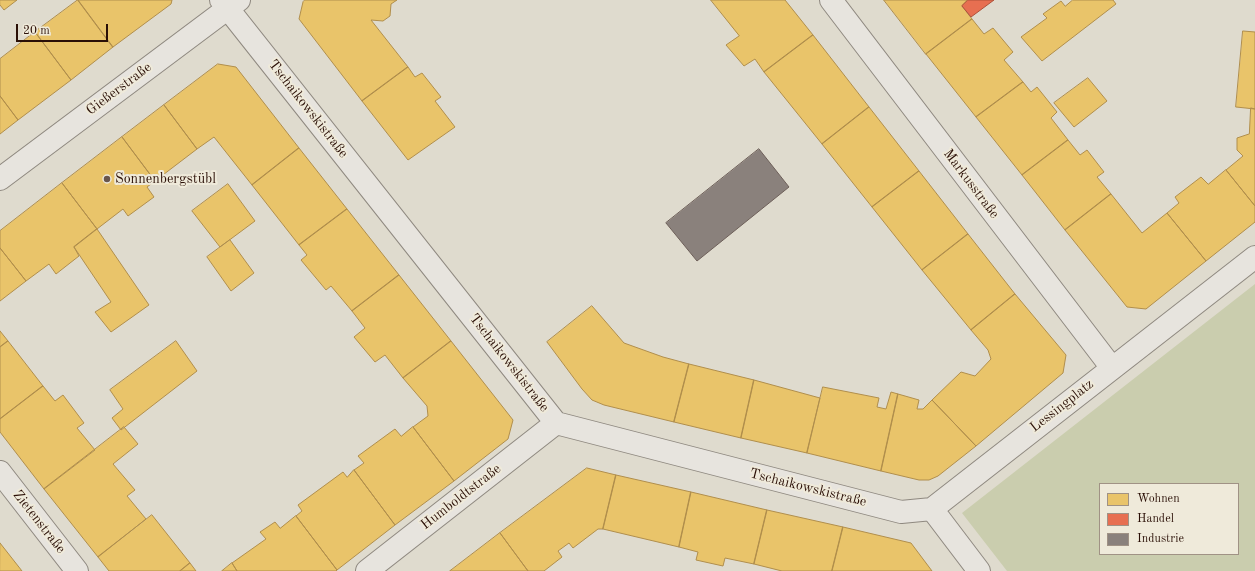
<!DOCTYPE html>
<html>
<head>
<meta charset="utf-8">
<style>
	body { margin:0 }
	#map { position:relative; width:1255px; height:571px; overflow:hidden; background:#dfdbce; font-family:"Old Standard TT",serif }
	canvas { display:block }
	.legend { position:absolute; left:1099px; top:483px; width:140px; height:72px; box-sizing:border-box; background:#efeada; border:1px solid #a09285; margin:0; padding:5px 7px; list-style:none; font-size:12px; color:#2a0f06 }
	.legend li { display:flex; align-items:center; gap:8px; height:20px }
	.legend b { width:20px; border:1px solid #a09285 }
	.scale { position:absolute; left:16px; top:24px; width:92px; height:18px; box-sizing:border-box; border:2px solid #2a0f06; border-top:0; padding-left:5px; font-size:12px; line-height:14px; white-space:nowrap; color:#2a0f06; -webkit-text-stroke:3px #efeada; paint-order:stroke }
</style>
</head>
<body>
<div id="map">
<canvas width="1255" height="571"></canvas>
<ul class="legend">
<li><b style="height:11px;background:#e9c46a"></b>Wohnen</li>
<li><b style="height:11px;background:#e76f51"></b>Handel</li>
<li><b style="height:11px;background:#8a817c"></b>Industrie</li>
</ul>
<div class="scale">20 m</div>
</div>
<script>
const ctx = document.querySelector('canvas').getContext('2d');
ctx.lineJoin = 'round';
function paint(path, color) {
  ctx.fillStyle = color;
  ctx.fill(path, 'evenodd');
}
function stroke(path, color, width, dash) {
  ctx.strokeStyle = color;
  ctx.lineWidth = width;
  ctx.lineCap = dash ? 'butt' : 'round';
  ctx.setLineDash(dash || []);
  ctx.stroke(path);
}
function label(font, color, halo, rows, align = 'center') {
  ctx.font = font + ' "Old Standard TT",serif';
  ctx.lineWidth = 4;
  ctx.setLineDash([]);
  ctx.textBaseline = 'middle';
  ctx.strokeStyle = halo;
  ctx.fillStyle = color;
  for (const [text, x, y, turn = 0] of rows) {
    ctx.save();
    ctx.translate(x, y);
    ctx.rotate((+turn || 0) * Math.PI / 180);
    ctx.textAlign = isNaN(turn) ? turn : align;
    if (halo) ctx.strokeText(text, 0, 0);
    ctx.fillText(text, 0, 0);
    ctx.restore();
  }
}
const green = new Path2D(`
	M1255,284V571H1007L962,513ZM1100,484H1238V554H1100Z`);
const homes = new Path2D(`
	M0,0H17L4,10L0,5Z
	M78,0H172L171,4L113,47Z
	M78,0L113,47L71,80L35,32Z
	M305,0H397L391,4L390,16L383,21L371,20L408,67L362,101L299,19L303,2Z
	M711,0H785L813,35L764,72L755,59L744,66L726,45L739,36Z
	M884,0H968L962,6L972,19L926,54Z
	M1073,0H1113L1116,4L1042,61L1021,37L1047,18L1043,14L1061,1L1065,6Z
	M972,19L984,34L993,28L1013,52L1004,60L1023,82L976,117L926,54Z
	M1243,31L1255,32V109L1236,107Z
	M35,32L71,80L18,120L0,96V59Z
	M813,35L869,107L822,144L764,72Z
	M218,64L236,67L299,148L252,185L214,137L197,149L164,105Z
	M408,67L415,77L422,73L441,97L435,101L455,127L408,160L362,101Z
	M1088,78L1107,101L1074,127L1054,103Z
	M1023,82L1031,92L1037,87L1057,112L1051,118L1068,140L1022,175L976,117Z
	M0,96L18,120L0,134Z
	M164,105L197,149L155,181L122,137Z
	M869,107L919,171L872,207L822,144Z
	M1251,108L1255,109V206L1226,170L1243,156L1237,150V138L1249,134Z
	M122,137L155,181L147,187L154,197L128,216L123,209L97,229L62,183Z
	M1068,140L1080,155L1087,150L1104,172L1097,177L1111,194L1065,230L1022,175Z
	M299,148L347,209L299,245L252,185Z
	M1226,170L1255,206V222L1206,261L1167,213L1179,203L1175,197L1201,177L1208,184Z
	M919,171L968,234L922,270L872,207Z
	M62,183L97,229L74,247L79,256L56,274L49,264L26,281L0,248V231Z
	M228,184L255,221L220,247L192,211Z
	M1111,194L1142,233L1167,213L1206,261L1146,309L1127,307L1065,230Z
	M347,209L399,275L352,311L331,286L326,290L301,260L307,255L299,245Z
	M97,229L149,305L111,332L95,312L111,302L74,247Z
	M968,234L1015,294L971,330L922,270Z
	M230,240L254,273L231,291L207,257Z
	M0,248L26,281L0,301Z
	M399,275L451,341L403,378L385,355L375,362L354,337L365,328L352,311Z
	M1015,294L1066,355L1063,373L976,446L932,400L961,372L975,376L991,359L988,350L971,330Z
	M592,306L624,343L663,357L689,364L674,422L604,405L592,400L582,389L547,342Z
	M0,331L8,341L0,347Z
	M8,341L43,386L0,419V347Z
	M176,341L197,371L121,430L112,418L123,409L110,390Z
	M451,341L513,420L508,439L454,481L413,427L428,416L427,406L403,378Z
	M689,364L754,380L741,438L674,422Z
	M754,380L820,398L807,453L741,438Z
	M43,386L55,401L63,395L84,423L77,428L95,450L44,489L0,432V419Z
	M823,387L879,398L877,407L886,409L891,392L898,394L881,471L807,453Z
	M898,394L919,400L917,409H923L932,400L976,446L938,476L929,480H919L881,471Z
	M124,427L138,444L113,464L135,490L127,496L146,519L98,557L44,489Z
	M413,427L454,481L395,525L354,470L364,463L358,456L395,429L401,436Z
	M587,468L616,475L603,529H598L573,548L569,543L558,551L562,557L544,571H528L500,533Z
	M354,470L395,525L337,570L296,516L302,511L298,505L343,472L347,477Z
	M616,475L691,492L679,547L603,529Z
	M691,492L767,510L754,564L725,558L723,566L696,560L698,552L679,547Z
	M767,510L843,527L832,571H782L754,564Z
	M152,515L190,563L180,571H109L98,557Z
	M296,516L337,570L336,571H237L232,563L266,539L260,532L275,522L280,528Z
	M843,527L911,543L932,571H832Z
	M500,533L528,571H450Z
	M0,543L22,571H0Z
	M190,563L196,571H180Z
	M232,563L237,571H222Z`);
const shops = new Path2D(`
	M968,0H994L971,17L962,6Z`);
const industry = new Path2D(`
	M759,149L789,187L697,261L666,223Z`);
const minor = new Path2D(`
	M221,0L556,423L901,512L932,509
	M831,0L1112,368
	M0,179L239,0
	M932,509L1255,257
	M932,509L979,571
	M367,571L556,423`);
const tertiary = new Path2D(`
	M0,472L77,571`);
const markers = [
	[107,179,4,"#69564c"]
];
const streetNames = [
	["Gießerstraße",119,89,-37],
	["Tschaikowskistraße",308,109,52],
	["Markusstraße",971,184,53],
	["Tschaikowskistraße",509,363,52],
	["Lessingplatz",1062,406,-38],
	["Tschaikowskistraße",808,488,14],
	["Humboldtstraße",461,497,-38],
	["Zietenstraße",39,522,52]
];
const poiNames = [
	["Sonnenbergstübl",115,179]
];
paint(green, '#cacdae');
paint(homes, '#e9c46a');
stroke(homes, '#b08e4c', 1);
paint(shops, '#e76f51');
stroke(shops, '#ae523a', 1);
paint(industry, '#8a817c');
stroke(industry, '#6d5f59', 1);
stroke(minor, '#8f8980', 24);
stroke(tertiary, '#8f8980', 24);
stroke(minor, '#e7e4de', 22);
stroke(tertiary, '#e7e4de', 22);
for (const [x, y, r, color] of markers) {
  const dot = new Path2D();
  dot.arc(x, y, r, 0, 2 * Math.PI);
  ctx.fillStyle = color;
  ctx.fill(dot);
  stroke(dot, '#efeada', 1.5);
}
label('14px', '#2a0f06', '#efeada', streetNames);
label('14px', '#2a0f06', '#efeada', poiNames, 'left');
</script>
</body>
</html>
